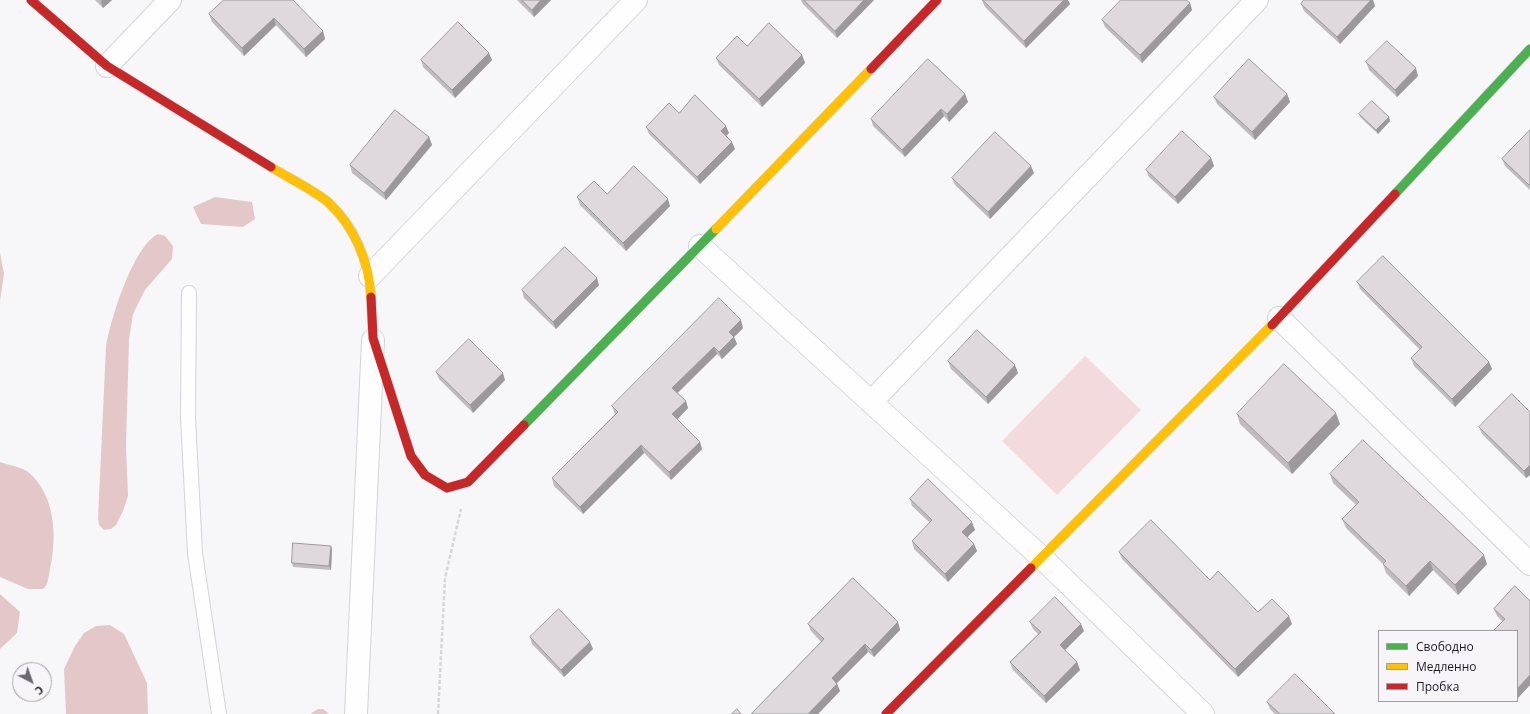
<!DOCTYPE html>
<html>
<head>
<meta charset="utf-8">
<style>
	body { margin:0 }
	#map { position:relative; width:1530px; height:714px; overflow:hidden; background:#f7f6f9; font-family:"Open Sans",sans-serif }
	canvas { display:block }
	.legend { position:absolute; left:1378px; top:630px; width:140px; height:72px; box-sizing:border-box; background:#f7f5fa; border:1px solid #a19da4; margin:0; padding:5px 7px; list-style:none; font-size:12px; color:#1f1a24 }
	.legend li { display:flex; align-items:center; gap:8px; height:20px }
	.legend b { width:20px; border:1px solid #a19da4 }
	.north { position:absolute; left:12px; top:662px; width:40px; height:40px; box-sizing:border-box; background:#f7f5fa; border:1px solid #a19da4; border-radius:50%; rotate:139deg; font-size:11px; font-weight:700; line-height:16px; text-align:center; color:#1f1a24 }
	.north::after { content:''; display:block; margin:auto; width:14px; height:18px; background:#6b676f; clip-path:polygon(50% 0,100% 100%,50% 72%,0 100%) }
</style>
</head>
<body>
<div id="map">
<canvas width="1530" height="714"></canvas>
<ul class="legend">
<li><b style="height:5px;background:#4caf50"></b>Свободно</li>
<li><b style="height:5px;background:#ffc107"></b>Медленно</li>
<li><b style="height:5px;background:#c62828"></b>Пробка</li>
</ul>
<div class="north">С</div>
</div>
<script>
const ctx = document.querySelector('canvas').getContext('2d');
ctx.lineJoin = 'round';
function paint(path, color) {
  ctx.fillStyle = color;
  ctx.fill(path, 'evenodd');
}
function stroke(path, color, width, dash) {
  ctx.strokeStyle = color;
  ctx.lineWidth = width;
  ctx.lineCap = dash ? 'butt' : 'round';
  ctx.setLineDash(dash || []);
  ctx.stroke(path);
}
const green = new Path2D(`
	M1085,356L1141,410L1057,495L1002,441Z`);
const forest = new Path2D(`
	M215,197L252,202L255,219L243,227L201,224L193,207Z
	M158,234L165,236L173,246L172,259L145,290L133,314L129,339L126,446L128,496L123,511L116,525L111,529L104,530L99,525L98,519L106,347C110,321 133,246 158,234Z
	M0,253L4,274L0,301Z
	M0,462C8,465 22,467 28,472C56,495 57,538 50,569C48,577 49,584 43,589H28L0,577Z
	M0,594L20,612L17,633L0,649Z
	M110,625L124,634L147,683L148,714H66L64,669L75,646L84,633L96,626Z
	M318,709H323L329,714H310Z`);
const path = new Path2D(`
	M438,714L445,578L461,509`);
const lane = new Path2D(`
	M189,293L188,418L195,553L219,714`);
const street = new Path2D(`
	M107,66L170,0
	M700,246L1041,557L1203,714
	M370,276L636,0
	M1279,318L1530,564
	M871,402L1257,0
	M356,714L373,340`);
const fast = new Path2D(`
	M1395,194L1530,49
	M524,425L716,229`);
const slow = new Path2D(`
	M271,167C287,177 315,191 328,202C355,227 369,262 371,297
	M716,229L871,69
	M1031,568L1272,325`);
const jam = new Path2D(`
	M31,0L107,66L271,167
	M871,69L937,0
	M371,297L373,338L411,456L425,475L447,488L468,482L524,425
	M1272,325L1395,194
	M886,714L1031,568`);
const wall = new Path2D(`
	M95,0H112L103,8Z
	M224,0L323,31L325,39L306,57L276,25L244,56L212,22L209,14Z
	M517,0H551L534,17Z
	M801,0H874L837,38L803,4Z
	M982,0L1070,4L1026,48L985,7Z
	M1304,0H1373L1375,6L1340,44L1304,11L1301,4Z
	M1190,3L1192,10L1142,63L1105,27L1102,20Z
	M747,46L802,55L805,63L762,107L719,65L716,58Z
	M421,60H492L455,98L423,67Z
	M1366,62L1418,76L1397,97L1369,70Z
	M965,94L968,102L949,122L944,116L905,157L873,126L871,119Z
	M1287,94L1290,102L1255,140L1217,104L1214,97Z
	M679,113L729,133L726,136L735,149L700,184L649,134L646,127Z
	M1359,114L1389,117L1390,121L1378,134L1360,117Z
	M1530,130V190L1505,166L1502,159Z
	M429,137L432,145L386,200L352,173L350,165Z
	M1211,158L1214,166L1178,204L1149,177L1146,170Z
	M1034,173L990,219L955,185L952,178Z
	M607,194L670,206L626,251L580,205L577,197Z
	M1357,282L1489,362L1492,369L1455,407L1414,366L1411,358L1420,350L1360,289Z
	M599,285L556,329L524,298L522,290Z
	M743,328L734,337L737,344L722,359L717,354L678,393L688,408L677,419L700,442L702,449L671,480L644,453L583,514L554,486L552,478L615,414L612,406Z
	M948,361L1018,373L988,404L951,369Z
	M436,372L505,380L473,413L439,379Z
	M1530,412V475L1526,478L1482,434L1479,427Z
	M1237,414L1340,424L1292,474L1240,424Z
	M1330,474L1487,564L1458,595L1433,570L1409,596L1386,573L1383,564L1346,528L1342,519L1356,505L1333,483Z
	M910,499L975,530L967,537L974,544L977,551L948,582L914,549L912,541L930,523L912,506Z
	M332,549L331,570L293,567L292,563Z
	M1119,552L1210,580L1258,612L1292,624L1238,677L1122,559Z
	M853,578L898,622L900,630L874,657L868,652L837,683L840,691L818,714H751L821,642L811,631L808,624Z
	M1515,586L1530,685L1517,699V631L1502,621L1497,616L1494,609Z
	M1030,622L1084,631L1065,650L1077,662L1080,670L1046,703L1013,670L1010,662L1038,634L1033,629Z
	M530,637L593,649L564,677L532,644Z
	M1267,702L1335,714H1275L1270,709Z`);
const shadedWall = new Path2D(`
	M102,0H112L103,8L101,1Z
	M541,0H551L534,17L532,10Z
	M864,0H874L837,38L835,31Z
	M1064,0H1068L1070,4L1026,48L1024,41Z
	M1371,0H1373L1375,6L1340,44L1337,37Z
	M1190,3L1192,10L1142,63L1140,55Z
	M274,18L276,25L244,56L242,48Z
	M323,31L325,39L306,57L304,49Z
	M489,53L492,60L455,98L452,90Z
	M802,55L805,63L762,107L759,99Z
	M1416,68L1418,76L1397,97L1395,90Z
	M965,94L968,102L949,122L947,114Z
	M1287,94L1290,102L1255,140L1252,132Z
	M941,109L944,116L905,157L902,150Z
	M1389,117L1390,121L1378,134L1376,130Z
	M726,126L729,133L724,138L721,131Z
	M429,137L432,145L386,200L384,193Z
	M732,142L735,149L700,184L697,177Z
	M1211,158L1214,166L1178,204L1175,197Z
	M1031,166L1034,173L990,219L988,212Z
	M668,199L670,206L626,251L623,243Z
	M597,278L599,285L556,329L553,322Z
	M741,320L743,328L732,339L729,332Z
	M734,337L737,344L722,359L719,352Z
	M714,347L717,354L675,395L672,388Z
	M1489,362L1492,369L1455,407L1452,399Z
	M1015,365L1018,373L988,404L986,397Z
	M503,373L505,380L473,413L470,405Z
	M686,401L688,408L675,422L672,414Z
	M1336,413L1340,424L1292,474L1288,463Z
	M700,442L702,449L671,480L669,472Z
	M641,445L644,453L583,514L580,507Z
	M1530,465V475L1526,478L1524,471Z
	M972,522L975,530L965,539L962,532Z
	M974,544L977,551L948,582L945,574Z
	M331,546L332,549L331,570L329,566Z
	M1484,555L1487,564L1458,595L1455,585Z
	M1430,561L1433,570L1409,596L1406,586Z
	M1289,616L1292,624L1238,677L1235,669Z
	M898,622L900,630L874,657L871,650Z
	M1081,624L1084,631L1063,652L1060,645Z
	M590,642L593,649L564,677L561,670Z
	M865,644L868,652L834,686L832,678Z
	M1077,662L1080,670L1046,703L1044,696Z
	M1530,675V685L1517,699V689Z
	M837,684L840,691L818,714H808Z`);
const building = new Path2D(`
	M224,0H293L323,31L304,49L274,18L242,48L209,14Z
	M522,0H541L532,10Z
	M804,0H864L835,31Z
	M983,0H1064L1024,41Z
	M1121,0H1186L1190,3L1140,55L1102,20Z
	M1304,0H1371L1337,37L1301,4Z
	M458,22L489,53L452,90L421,60Z
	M769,23L802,55L759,99L716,58L737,36L747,46Z
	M1387,41L1416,68L1395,90L1366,62Z
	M928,59L965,94L947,114L941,109L902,150L871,119Z
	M1249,59L1287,94L1252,132L1214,97Z
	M695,95L726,126L721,131L732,142L697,177L646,127L669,103L679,113Z
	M1372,101L1389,117L1376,130L1359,114Z
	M395,110L429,137L384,193L350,165Z
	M1530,130V184L1529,185L1502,159Z
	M1182,131L1211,158L1175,197L1146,170Z
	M995,132L1031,166L988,212L952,178Z
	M634,166L668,199L623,243L577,197L594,181L607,194Z
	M565,247L597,278L553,322L522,290Z
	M1383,256L1489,362L1452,399L1411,358L1422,347L1357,282Z
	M719,298L741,320L729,332L734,337L719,352L714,347L672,388L686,401L672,414L700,442L669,472L641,445L580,507L552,478L618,412L612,406Z
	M977,330L1015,365L986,397L948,361Z
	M469,339L503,373L470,405L436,372Z
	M1284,364L1336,413L1288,463L1237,414Z
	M1512,394L1530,412V465L1524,471L1479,427Z
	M1363,440L1484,555L1455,585L1430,561L1406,586L1383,564L1386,561L1342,519L1359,502L1330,474Z
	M928,479L972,522L962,532L974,544L945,574L912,541L932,520L910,499Z
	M1151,520L1210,580L1218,571L1258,612L1272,599L1289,616L1235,669L1119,552Z
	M293,543L331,546L329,566L292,563Z
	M853,578L898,622L871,650L865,644L832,678L837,684L808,714H751L824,639L808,624Z
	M1515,586L1530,601V675L1517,689V631H1493L1505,619L1494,609Z
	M1055,597L1081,624L1060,645L1077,662L1044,696L1010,662L1041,632L1030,622Z
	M559,609L590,642L561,670L530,637Z
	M1295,674L1335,714H1280L1267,702Z
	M737,709L741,714H732Z`);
paint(green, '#f3dadc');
paint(forest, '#e3c7c9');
stroke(lane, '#d5d2d9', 16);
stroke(street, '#d5d2d9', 24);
stroke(fast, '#d5d2d9', 10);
stroke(slow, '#d5d2d9', 10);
stroke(jam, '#d5d2d9', 10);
stroke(path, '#d7d7d9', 2.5, [4, 2]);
stroke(lane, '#fefefe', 14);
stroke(street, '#fefefe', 22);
stroke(fast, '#4caf50', 9);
stroke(slow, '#ffc107', 9);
stroke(jam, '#c62828', 9);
paint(wall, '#c0bbbf');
paint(shadedWall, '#9c989b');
paint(building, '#dfd9de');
stroke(building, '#9c989b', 1);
</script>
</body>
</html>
